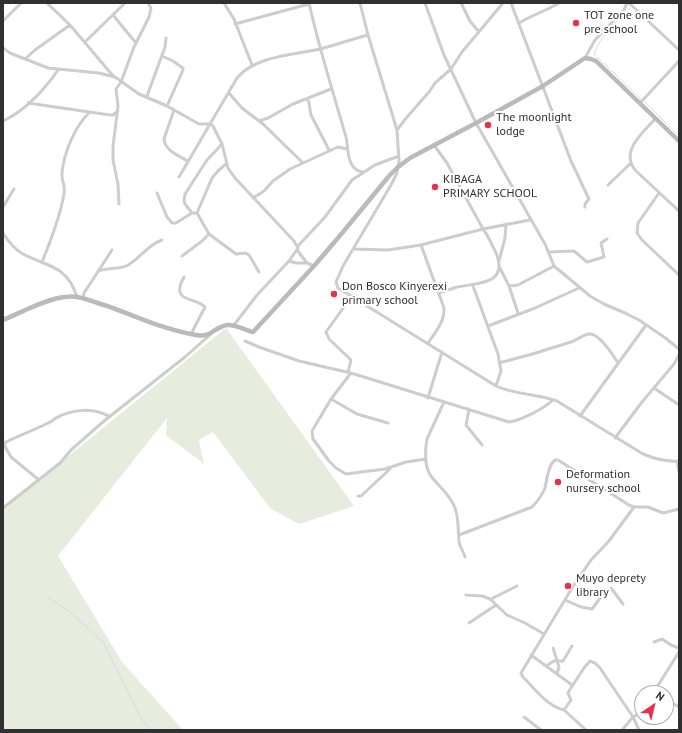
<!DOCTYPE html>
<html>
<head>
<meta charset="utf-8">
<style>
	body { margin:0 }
	#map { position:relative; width:682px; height:733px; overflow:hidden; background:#fff; font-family:"PT Sans",sans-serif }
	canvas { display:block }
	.frame { position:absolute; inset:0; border:4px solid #303030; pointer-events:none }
	.north { position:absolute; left:634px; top:685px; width:40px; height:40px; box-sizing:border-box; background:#fff; border:1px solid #acacac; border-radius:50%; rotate:35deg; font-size:11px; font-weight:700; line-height:16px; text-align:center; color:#303030 }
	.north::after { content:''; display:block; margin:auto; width:14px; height:18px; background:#e6334b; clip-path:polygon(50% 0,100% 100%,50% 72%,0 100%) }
</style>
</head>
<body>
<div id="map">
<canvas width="682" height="733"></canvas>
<div class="frame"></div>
<div class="north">N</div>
</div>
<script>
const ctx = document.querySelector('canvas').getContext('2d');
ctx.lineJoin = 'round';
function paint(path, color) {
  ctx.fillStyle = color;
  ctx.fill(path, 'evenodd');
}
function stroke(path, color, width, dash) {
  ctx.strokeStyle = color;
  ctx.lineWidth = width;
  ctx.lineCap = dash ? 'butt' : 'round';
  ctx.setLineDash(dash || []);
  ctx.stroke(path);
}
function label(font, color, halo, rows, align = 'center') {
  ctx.font = font + ' "PT Sans",sans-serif';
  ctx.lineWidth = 4;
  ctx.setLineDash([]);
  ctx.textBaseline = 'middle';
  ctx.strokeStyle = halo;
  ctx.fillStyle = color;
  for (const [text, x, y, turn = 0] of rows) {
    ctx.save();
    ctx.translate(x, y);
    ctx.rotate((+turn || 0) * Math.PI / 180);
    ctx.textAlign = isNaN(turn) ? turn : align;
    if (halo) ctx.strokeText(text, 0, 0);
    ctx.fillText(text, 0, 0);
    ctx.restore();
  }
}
const green = new Path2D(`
	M226,328L354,506L299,524L270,508L213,432L199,440L204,464L166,435L167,418L58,556L122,662L183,730H3V509Z`);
const stream = new Path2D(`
	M623,15C611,27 600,38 594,54L641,99
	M645,102L679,136
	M47,597L70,612L103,642L142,720L150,730`);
const street = new Path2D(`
	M47,3L70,25L114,77
	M224,3L234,19L252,65
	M309,3C319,48 333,92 346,137C348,146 347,155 351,163C353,169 357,171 363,172
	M360,3L368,35L397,130L399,161L397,173L391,185L343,266L336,282L338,288L496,386C516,395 537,394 557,401L643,454C655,459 666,462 679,461
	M425,3L444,55L476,123L545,244L554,266L590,296L604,304L625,313L639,320L664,337L679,349
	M461,3L470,21L479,32
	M511,3L571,161L589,199L585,204V207
	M629,3L679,50
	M113,15L136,43
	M3,21L21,3
	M519,23C532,15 546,11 559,3
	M235,24L309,4
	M85,42L125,3
	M3,48L10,53L48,68L99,73L115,77L139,94L167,106L199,124H211L213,126L222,144L228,168L235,178L294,241L298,248L289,261L257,295L234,325
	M162,56L173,61L183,68V70L167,106
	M585,58L595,40L624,10L627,3
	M25,59L35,50L70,25
	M229,93L242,108L263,124L303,163
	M147,96L165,47L166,38
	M308,98L311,115L329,150
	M28,103L110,115H113L118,111
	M640,103L679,61
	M174,110L164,139C165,151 179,156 188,161
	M655,119C643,132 619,152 636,171L679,211
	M3,121C25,111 45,89 58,70
	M259,121L268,118L293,104L331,89
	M397,130L407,117L429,92L435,83L451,69L462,52L503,3
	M434,145L447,163L483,229C489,237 492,245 496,253C509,285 477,283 457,287C451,289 445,291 439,293
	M179,177L237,78C255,56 293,55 320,49C336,45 352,39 368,35
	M608,185L631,163
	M157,193L167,217L172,223H176L192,213
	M659,193L638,223L637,233L642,240L679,275
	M253,198L264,191L273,181L290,169L338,147L347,149
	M119,204L118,184L113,160V146L118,106L116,89L121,82L134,47L149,17L151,8L148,3
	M3,207L14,189
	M197,213H192L185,204L184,201L185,194L207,160L222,144
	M3,233C8,241 14,249 23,254C48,267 67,265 77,297
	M209,234L236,254L246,253L249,255L259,272
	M421,245L444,308C445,321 435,333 428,343
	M298,246L325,217L352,180L375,165L399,156
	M354,249L388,250L421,245L483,229L530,220
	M297,250L307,263L314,266
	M548,252L574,251L587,262L604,257L601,243L607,239
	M182,256L202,241L209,234L197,213L212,178L218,171L226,164
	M289,261L296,263H307
	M499,261L505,238L506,224
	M42,262C51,240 60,217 64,194C66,187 61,180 62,173C64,152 75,126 90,112
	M499,266L509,286L518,313
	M98,271C106,268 120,269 126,266C139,260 147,245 162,240
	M184,277C169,303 196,297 205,307L191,334
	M473,286L498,354L501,371L496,386
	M509,286L518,285L554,266
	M83,298L84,293L112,250
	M488,326L535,308L579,288
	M245,341L259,347L299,361L351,373L509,422C522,420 543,409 553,400
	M499,363C523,357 547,350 571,342C578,340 584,333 591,334C601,336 613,355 618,363
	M348,372L351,360L329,339L326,332L351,297
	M351,373L331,399L312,431L313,439L329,461L336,468L346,474L385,469L406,462L426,459
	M654,388L679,405
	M428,398L442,352
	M331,399L357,414L388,423
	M444,402L427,439C425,449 424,467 431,476C439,487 450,494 455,508C459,519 458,531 459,542C460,548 464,552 465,557
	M469,409L466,425L482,445
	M580,416L646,325
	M615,438L642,402L674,364L679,355
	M3,443L11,457L39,480
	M4,443C17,436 32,431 46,424C50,423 53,420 56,418C72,409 94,407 110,417
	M677,461L679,472
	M358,496H361L391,468
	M634,507L609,541L591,560L572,588L521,673L523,677C535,689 547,706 564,710L571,700L568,693L569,691L584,668L590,661L595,663L600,668L633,717L639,730
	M3,508L60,463L71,450L104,421L185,357L211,334
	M459,535L532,507C537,502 542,495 545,488C547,479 548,465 555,460H558L629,505L634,507H648L663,513L679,509
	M466,595L482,596L490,599L507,615L525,623L544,634
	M491,599L517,586
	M565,600L581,607L592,609L601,597L611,588L623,604
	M469,623L496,605
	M654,642L662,639L671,645L679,648
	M553,648L559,667L557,674
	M531,655L572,685
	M546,666L554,661H563L572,646
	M658,693L657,691V687L679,652
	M666,699L679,707
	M564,710L586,730
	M524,717L541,730
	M622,730L633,717L642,712`);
const secondary = new Path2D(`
	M3,320C20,313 48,298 65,297C79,295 91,301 104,305C134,315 164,330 196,335C212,338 214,327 227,325C236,324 244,330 253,332L314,266L343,232L389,176L398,167L410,158L476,123L543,86L585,58L591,59L596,61L679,141`);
const markers = [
	[576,23,4,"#e6334b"],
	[488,125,4,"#e6334b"],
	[435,187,4,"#e6334b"],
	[334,294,4,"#e6334b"],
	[558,482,4,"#e6334b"],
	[568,586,4,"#e6334b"]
];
const poiNames = [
	["TOT zone one",584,16],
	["pre school",584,30],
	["The moonlight",496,118],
	["lodge",496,132],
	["KIBAGA",443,180],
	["PRIMARY SCHOOL",443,194],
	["Don Bosco Kinyerexi",342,287],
	["primary school",342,301],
	["Deformation",566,475],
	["nursery school",566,489],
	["Muyo deprety",576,579],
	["library",576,593]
];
paint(green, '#e7edde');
stroke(stream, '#cbe1ed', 1);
stroke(street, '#cdcdcd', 3);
stroke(secondary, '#bababa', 4.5);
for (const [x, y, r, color] of markers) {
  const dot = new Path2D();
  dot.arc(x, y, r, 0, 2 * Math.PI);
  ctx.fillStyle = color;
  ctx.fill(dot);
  stroke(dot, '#fff', 1.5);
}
label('12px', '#303030', '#fff', poiNames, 'left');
</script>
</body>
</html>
